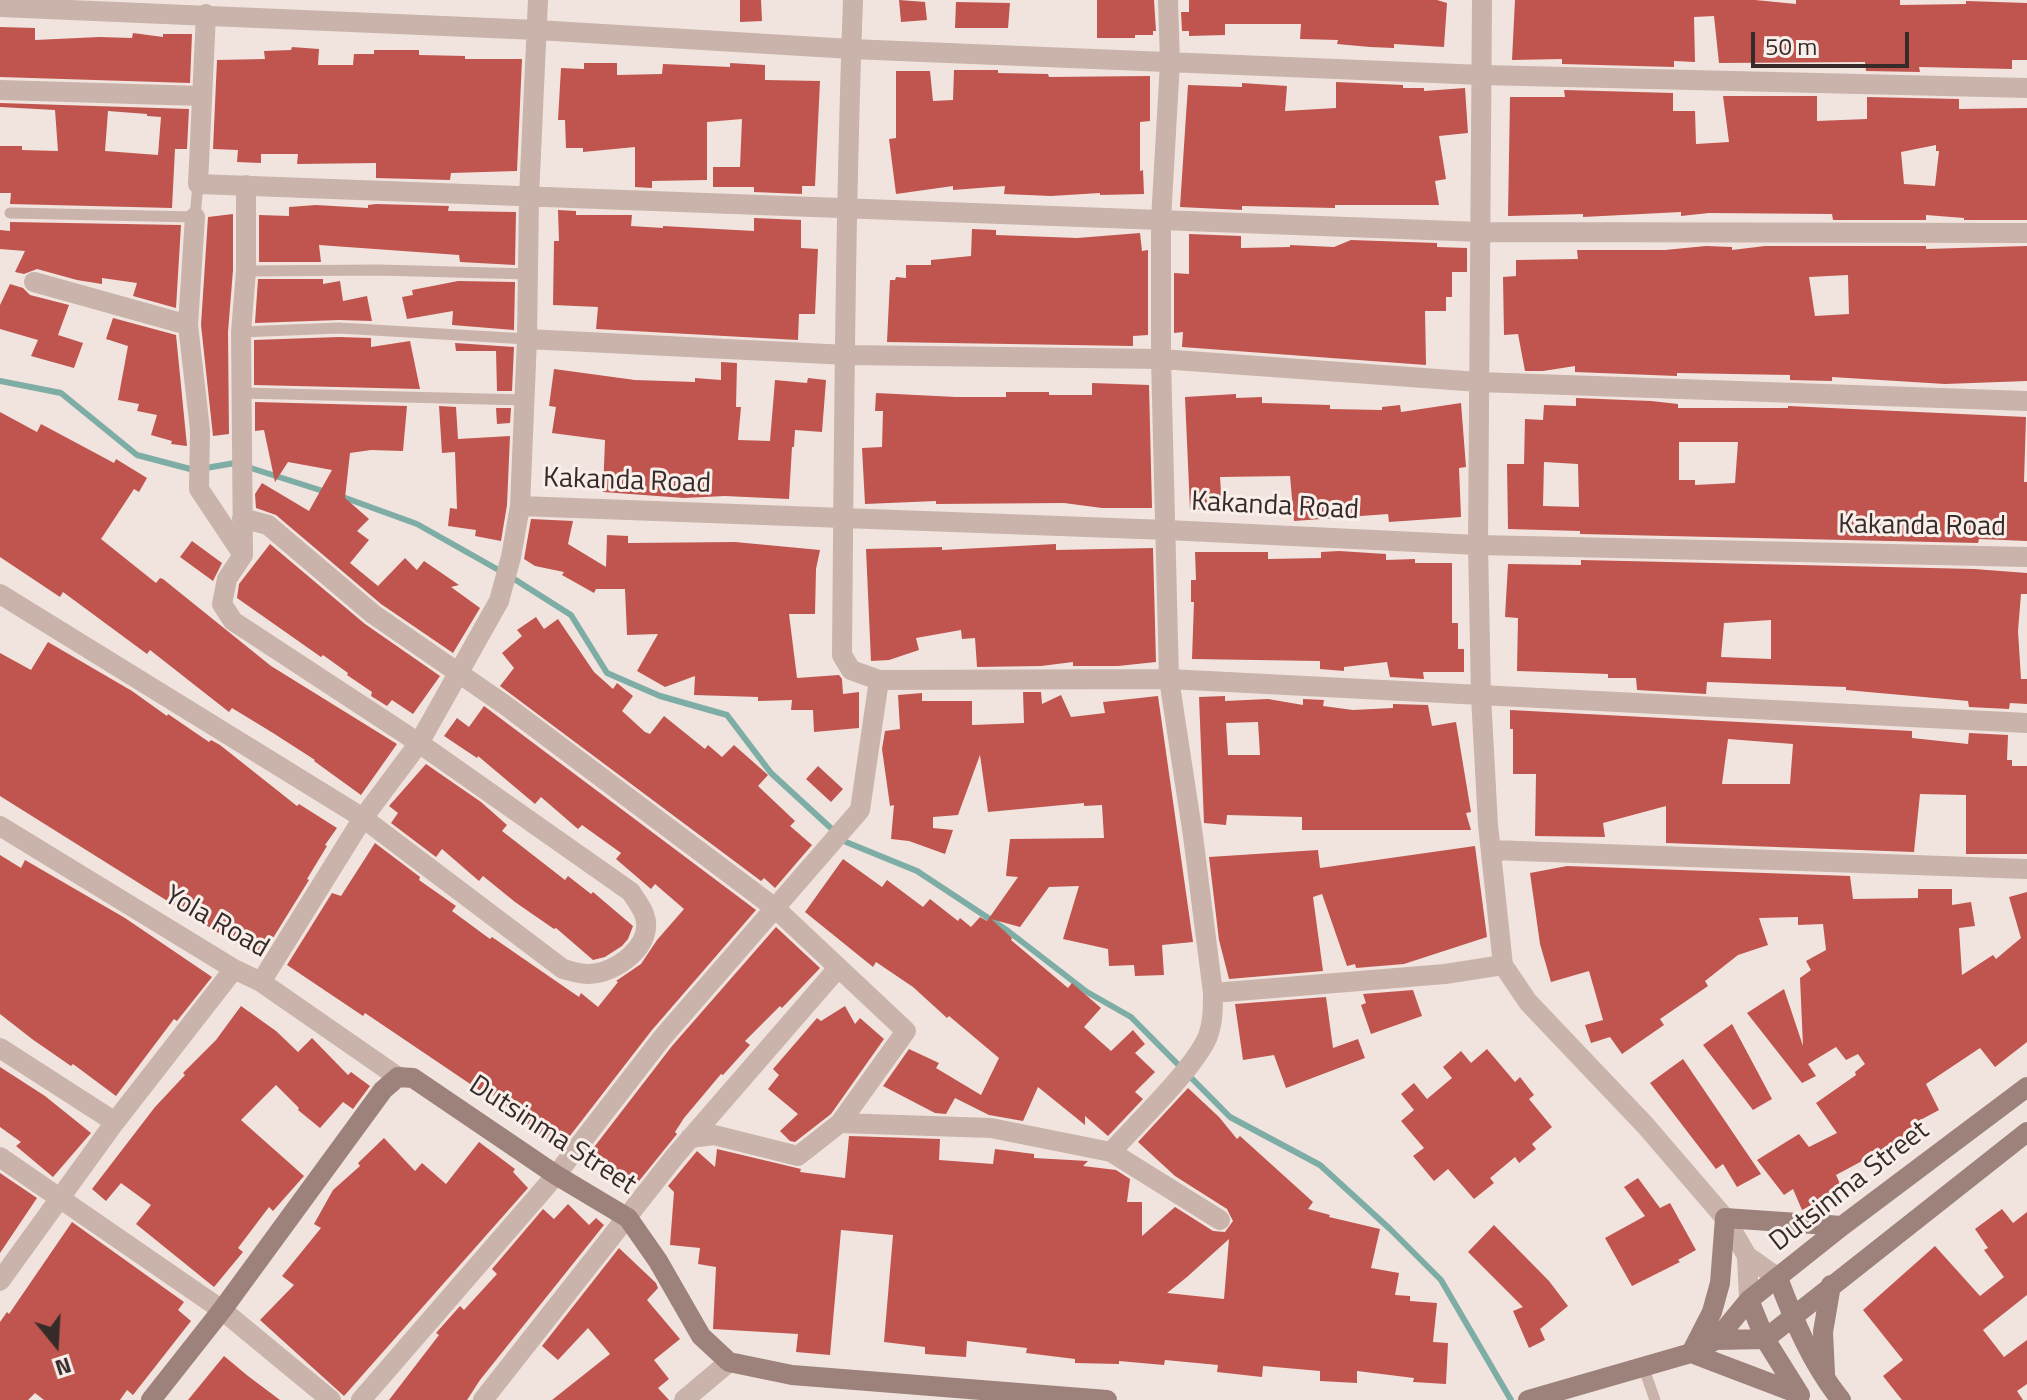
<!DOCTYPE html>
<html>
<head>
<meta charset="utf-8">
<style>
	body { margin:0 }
	#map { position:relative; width:2027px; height:1400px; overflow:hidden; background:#f1e4de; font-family:"Titillium Web",sans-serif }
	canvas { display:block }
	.north { position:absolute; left:16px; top:1304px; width:80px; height:80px; -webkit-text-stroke:6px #f9efea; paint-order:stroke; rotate:162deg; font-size:22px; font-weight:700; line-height:32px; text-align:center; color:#372b29 }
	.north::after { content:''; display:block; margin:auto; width:28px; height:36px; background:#372b29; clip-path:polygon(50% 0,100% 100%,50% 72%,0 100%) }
	.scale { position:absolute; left:1751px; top:32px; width:158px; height:36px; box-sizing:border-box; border:4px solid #372b29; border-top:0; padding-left:10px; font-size:24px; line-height:28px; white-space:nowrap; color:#372b29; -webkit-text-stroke:6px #f9efea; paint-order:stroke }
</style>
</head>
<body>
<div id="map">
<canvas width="2027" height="1400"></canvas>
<div class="north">N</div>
<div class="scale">50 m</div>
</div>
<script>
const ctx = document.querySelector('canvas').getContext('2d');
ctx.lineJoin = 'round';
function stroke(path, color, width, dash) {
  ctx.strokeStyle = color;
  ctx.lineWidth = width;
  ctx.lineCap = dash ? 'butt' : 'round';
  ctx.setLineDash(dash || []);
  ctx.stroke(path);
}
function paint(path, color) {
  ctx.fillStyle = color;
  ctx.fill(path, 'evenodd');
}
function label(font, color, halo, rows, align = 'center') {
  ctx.font = font + ' "Titillium Web",sans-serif';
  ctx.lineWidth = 6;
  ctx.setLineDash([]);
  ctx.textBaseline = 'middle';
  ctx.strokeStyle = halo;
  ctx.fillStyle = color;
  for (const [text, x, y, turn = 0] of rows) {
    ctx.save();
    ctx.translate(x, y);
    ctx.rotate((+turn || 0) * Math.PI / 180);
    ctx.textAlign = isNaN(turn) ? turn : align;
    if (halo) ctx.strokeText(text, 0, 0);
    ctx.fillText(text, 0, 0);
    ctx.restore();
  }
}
const stream = new Path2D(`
	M0,381L61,393L137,455L194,470L235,463L326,492
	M340,496L417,524L511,577L571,615L607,673L660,696L727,715L771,773L846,842L917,871L1008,931L1087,992L1131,1017L1230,1117L1320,1165L1390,1229L1441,1280L1511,1400`);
const building = new Path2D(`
	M740,0H761L762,21L740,22Z
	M899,0L925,2L927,20L901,22Z
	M1097,0H1154L1156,31H1153V35H1135V38H1097Z
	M1189,0H1437L1447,3L1444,47L1394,44V48L1370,47L1337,44L1338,40L1300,39L1301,24H1225V35L1189,36V31H1182L1181,12H1189Z
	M1515,0H1755L1796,4V0H1900V5L1966,4V1L2027,3V60H2012V69L1919,67L1920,72L1866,71L1865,62L1719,63L1714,16L1694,17L1695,62L1674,61V67L1562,64V59L1512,60Z
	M956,2L1010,3L1008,28H955Z
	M0,27L35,28V40L99,37L132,38L133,33L163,37V34H192L190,83L0,77Z
	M292,47L319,49L318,65H353L354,54H374V50H419V55L465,56V59H522L517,171L451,173L450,180L376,178V163L297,164L298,154H261V163L237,162L238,150L213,149L217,60L265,59L264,51L291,50Z
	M584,63H617V75L662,74L663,64L730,67V63L765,65V80L820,81L815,186H802V194L754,192V187H713V167H740L742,119L707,122V180L652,181V188L635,187V147L583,152V148H566L565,120H558L561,68L584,69Z
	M954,70H998V73L1048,74L1049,77L1150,76V121L1140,122V171L1143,170L1144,194L1100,195V193L1051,196L1004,194L1005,186L953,190V186L896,194L889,139L896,138V71H930L933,101L953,100Z
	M1336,82L1403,85V88H1424V91L1465,88L1468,133L1439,136L1446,179L1435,181L1439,205H1335V208L1242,206V210L1180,207L1188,85L1242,87V83L1287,86L1285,111L1336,108Z
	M1564,90L1673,93V111H1695L1696,144L1729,142L1723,96H1817V121L1867,119V97L1959,99V109L2027,108V220H1964V218L1926,215V220H1833L1832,214L1709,213L1681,216V212L1583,217V214L1508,216L1510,97H1565ZM1936,145V151H1939L1935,186L1904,184L1901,152Z
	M0,103L189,109L187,149H175L172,208L10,204L11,193H0V146H22V150L58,151L55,110L0,107ZM108,111L147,114V116L161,117L158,155L105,151Z
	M376,204L449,206L448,211L516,212L515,265L460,262L459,255L319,245L321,262H259V215L289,216V207L316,205L368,208V205Z
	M558,210L576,211V215H632L631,226L663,228V226L754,231V218L801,220V248L818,249L815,314H799L798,340L596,329L598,307L553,305L554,241H559Z
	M233,214V270L228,332L229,434L213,436L201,325L208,217Z
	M10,222L181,225L176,308L133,296L137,283L102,278V284L77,280L37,269L24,274L15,272L25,251L0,249V230L10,231Z
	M972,229L996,230V235L1077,238L1140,233L1142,251L1148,250V335L1133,336V346L887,342L890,280H895L896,277L906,278V265H931V260L971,256Z
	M1189,234L1241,236V248L1290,247V245L1334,247L1351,240L1437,243V247L1467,248V272H1452V297H1446V311H1425L1426,365L1182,347L1183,332L1174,333V273L1189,274Z
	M1706,246L1732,247V250L1765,246H1926V249L2027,246V381L1945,384L1832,377V381L1790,380V375L1677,373V376L1575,372V366L1543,371H1525L1518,334L1504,335L1503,277L1516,276V260L1578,259L1577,250H1665ZM1848,275L1849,314L1815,316L1809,277Z
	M258,279H323V284L340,281L343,301L367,296L372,321L339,320L255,323Z
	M458,281L515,282L514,330L452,325L453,311L407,319L402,297L413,295L412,290Z
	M10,284L23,288L30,295L69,305L58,335L83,343L74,368L31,356L38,340L0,329V305Z
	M113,318L176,335L187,446L171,444L172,441L151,435L157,415L137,411L139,404L118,400L128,346L106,339Z
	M339,337L371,338V347L410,341L420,389L254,385V340Z
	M455,343L514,347L512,391H497L496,351H456Z
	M721,362L737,363L736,407H741L738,440L770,441L775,380L807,383L808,378L826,380L822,432L795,430L794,447H792L789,499L725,496L684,498L603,492L605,440L552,433L556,407L549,406L554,369L635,380L695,382V378L721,380Z
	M1092,383L1149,385L1152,508H1102L1064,503L936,504V501L865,504L862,448L882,447L883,411H875L876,393L956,397H1006V392H1049V395H1092Z
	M1236,394V398L1262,397V403L1330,405V409L1382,410V407L1400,405L1401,412L1461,403L1466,467L1459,468L1461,517L1389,522L1388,514L1294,521L1290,476L1220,477L1222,508L1190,510L1185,397Z
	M1576,398L1651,401L1678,404V408H1788V406L2026,417L2024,482H2027V541L1979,539L1978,543L1580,534V531L1508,529L1507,464H1524L1525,419L1543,420L1544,405L1576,406ZM1679,442H1738L1735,483L1695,485V480H1679ZM1544,462L1578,464L1579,507L1543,506Z
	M255,402L407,406L403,451L371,450L350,453L345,498L369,519L357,531L369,540L350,563L378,586L405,558L417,570L424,561L459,585L451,587L480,608L453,653L381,604L276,515L256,508L255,494L262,483L309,511L332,470L288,462L275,482L264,430L255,431Z
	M439,406L456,407L458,439L510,436L507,505L501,541L475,536L476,530L448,526L450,508L457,509L455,452L442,453Z
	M496,408H511L510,423L497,424Z
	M0,412L37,432L41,424L114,463L116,459L147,478L139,492L134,489L101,539L156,583L160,578L163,579L271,666L397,744L361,795L314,761L315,760L273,733L232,708L229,712L150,650L147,654L63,592L60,597L0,557Z
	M531,519L573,521L568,544L606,567L607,535L628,536V543L735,542L820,550L816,569L815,614H789L797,678L839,675L842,679L843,694L859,692V728L814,732L813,710H791L792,700L758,701V697L694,695L695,676L665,687L637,671L658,634L627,635L625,589H596L594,593L562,575L564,572L535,566L524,559Z
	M192,541L222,563L213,581L180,557Z
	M270,544L365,624L440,676L413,714L392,700L387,706L371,696L372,692L347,675L348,673L323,655L321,657L237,598L239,584Z
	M1056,544V550L1153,548L1156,662L1118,666H1073V662L1041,666L977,667L975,638L962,639L961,630L916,638L919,650L889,660L871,661L866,549L942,547V550Z
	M1339,551L1386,554V560L1415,559V563H1452V623H1458V649H1464V672H1423L1424,679L1390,677L1387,662L1344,667V671L1320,669V661L1192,659L1194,602H1191V580H1196L1195,552H1268V559L1321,558V552Z
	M1581,560L1974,569L2027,573V594H2021L2018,631L2021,679H2027V704L2010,703L2009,709L1969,707L1968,701L1846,690V687L1707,682L1706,694L1637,690L1636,678H1608V674L1517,671L1518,618L1505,617L1508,564L1581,565ZM1771,620V659L1721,657L1724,623Z
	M536,617L544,629L558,619L594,672L613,689L617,683L633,696L622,711L645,732L650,734L664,716L705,749L708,745L722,757L734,745L768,775L758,786L795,821L790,826L812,845L775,888L764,878L761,881L500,686L514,668L502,653L522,636L517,630Z
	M48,642L132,691L167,716L168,714L209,742L211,740L220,745L297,806L299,804L337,828L325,845L327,846L307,879L309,880L260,959L0,796V653L31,670Z
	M1023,692H1041L1042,704L1061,695L1071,717L1105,713L1103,702L1158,696L1193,942L1162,945L1164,975L1135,976L1134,965L1109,966L1108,949L1063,939L1079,886L1049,887L1020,927L991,919L1012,938L1011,940L1068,988L1072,983L1101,1008L1084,1027L1111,1051L1133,1030L1145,1044L1135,1053L1155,1072L1135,1092L1143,1099L1108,1136L1085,1116V1125L1038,1087L1023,1121L989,1115L955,1098L946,1114L935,1113L883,1086L909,1049L939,1063L936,1068L981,1095L999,1058L949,1016L947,1018L913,987L876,962L873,967L805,912L843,859L882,887L887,880L923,907L930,899L958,921L960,918L971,927L980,917L987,921L1018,877L1006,876L1010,839L1104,838L1102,805L1084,806V803L988,812L980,755L958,815L933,817V828L953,830L945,854L909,841L891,839L894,805L890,806L882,749L885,731L900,729L898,695L922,693V701H972V725L1024,723Z
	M1225,696V701L1268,699L1303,705V699L1324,700L1323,706L1353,710L1393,708V704L1428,705L1432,726L1456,722L1471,812L1466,813L1471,830H1302V817L1227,815L1226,825L1204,823L1199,697ZM1258,722L1260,755H1228L1226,723Z
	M484,706L756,910L652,1030L559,1150L490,1093L488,1096L365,1013L363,1016L287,965L332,893L341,896L375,843L420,877L419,880L456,906L452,911L490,939L492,937L579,997L581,993L598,1007L618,982L616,981L641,964L657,940L684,909L655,884L651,889L616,859L621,853L582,825L578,829L541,797L535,804L478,756L477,758L444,736L457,718L469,727Z
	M1510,710L1912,731V738L1968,744L1969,733L2008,735L2007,760H2012V766H2027V854H1966V795L1920,794L1914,852L1666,843V806L1603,823L1605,837L1535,836L1536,774H1513V729H1510ZM1728,739L1793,744L1790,784H1722Z
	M426,764L481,802L507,825L502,831L565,880L568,876L591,894L593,892L633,926L628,939L622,946L605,957L593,960L556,928L554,929L515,902L483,876L479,881L442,849L436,857L391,823L398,813L389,806Z
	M818,766L843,789L831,802L806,779Z
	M1475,846L1487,937L1404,964L1356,968L1355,964L1347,966L1322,894L1313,897L1323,971L1229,979L1219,940L1209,857L1318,850L1320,868Z
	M0,855L21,868L25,860L125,918L212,977L177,1021L174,1019L116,1096L73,1064L71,1066L32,1039L0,1014Z
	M1567,866L1850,876L1853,899L1918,898V889H1952V905L1971,902L1975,926L1959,928L1962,975L1993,955L1996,959L2021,938L2009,897L2027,892V1042L1995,1067L1980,1048L1926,1084L1939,1110L1913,1124L1919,1136L1905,1144L1903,1139L1836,1175L1843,1190L1802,1210L1793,1189L1784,1195L1757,1160L1799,1134L1809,1147L1837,1133L1816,1103L1856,1075L1855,1072L1865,1064L1858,1054L1846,1060L1836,1047L1808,1064L1816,1076L1802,1083L1747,1013L1784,989L1803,1046L1800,978L1811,970L1806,961L1826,950L1823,924L1798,925V917L1759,918L1768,945L1738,955L1705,981L1708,986L1660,1019L1664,1025L1622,1054L1610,1037L1591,1043L1585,1025L1603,1020L1589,971L1551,982L1540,944L1530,873Z
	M776,927L820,968L782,1008L780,1006L745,1041L750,1045L723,1075L721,1074L684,1118L675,1132L677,1134L635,1186L588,1155L672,1046Z
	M1413,990L1422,1016L1371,1034L1361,1005L1366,1003L1363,994Z
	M1326,997L1333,1048L1358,1039L1365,1058L1286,1088L1274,1055L1243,1060L1235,1004Z
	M241,1006L276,1031L298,1052L312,1038L348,1075L351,1072L370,1086L353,1109L343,1102L320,1128L298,1110L299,1108L276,1085L241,1120L304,1176L273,1211L269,1207L238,1248L243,1252L214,1287L136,1224L151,1205L121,1183L106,1201L92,1189L155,1107L185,1075L183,1073L216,1040Z
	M845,1006L855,1024L860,1018L884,1039L831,1114L795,1142L790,1141L780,1131L798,1114L768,1089L779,1075L773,1069L817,1018L821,1021Z
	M1732,1024L1772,1099L1753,1110L1703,1045Z
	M1487,1049L1515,1082L1520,1077L1534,1095L1529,1099L1552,1127L1532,1144L1536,1149L1519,1163L1515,1157L1490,1178L1494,1183L1474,1199L1448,1169L1434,1181L1413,1156L1424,1148L1401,1121L1414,1110L1401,1094L1414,1083L1427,1099L1452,1078L1443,1067L1461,1051L1471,1063Z
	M1683,1059L1761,1174L1737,1187L1723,1164L1716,1169L1650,1083Z
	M0,1067L45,1096L91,1133L53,1177L16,1146L21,1142L0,1127Z
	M1188,1088L1219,1117L1237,1139L1240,1136L1313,1202L1308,1209L1330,1215L1329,1217L1380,1229L1371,1268L1399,1273L1395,1295L1410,1296V1301L1437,1303L1433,1342L1448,1343L1446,1384L1413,1382L1414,1378L1357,1371V1383L1320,1381V1371L1263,1366L1262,1377L1217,1372L1218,1365L1165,1360L1164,1365L1119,1361V1364L1075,1363V1359L1026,1353L1027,1348L967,1341L966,1357L925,1354V1347L884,1342L893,1235L841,1230L830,1355L796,1352L798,1334L713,1329L716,1267L698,1264L700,1248L670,1245L674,1192L668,1186L697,1151L715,1167L717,1149L801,1169L800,1172L845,1178L849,1136L940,1139L939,1160L993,1164L995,1149L1034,1154V1158L1088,1161L1083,1166L1116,1170L1130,1179L1127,1202H1142V1236L1175,1207L1213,1231L1225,1232L1233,1221L1227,1209L1175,1176L1138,1142ZM1229,1239L1224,1299L1167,1293L1187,1277Z
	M384,1138L415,1171L422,1163L446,1184L479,1142L515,1169L513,1172L528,1188L344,1396L260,1320L294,1285L282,1276L321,1228L314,1224L333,1190L360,1166L358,1163Z
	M0,1173L37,1198L0,1253Z
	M1638,1178L1660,1208L1670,1203L1696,1250L1678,1260L1680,1262L1632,1286L1605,1238L1645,1216L1624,1187Z
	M568,1204L589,1225L596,1218L604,1225L480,1380L467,1400H389L439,1335L436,1333L460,1306L464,1310L497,1274L492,1269L543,1209L554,1219Z
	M2002,1209L2013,1223L2027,1212V1295L1983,1330L2004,1357L2027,1340V1384L2017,1391L2023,1400H1902L1883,1376L1903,1360L1863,1310L1935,1246L1980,1296L2004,1277L1984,1250L1988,1248L1975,1229Z
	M72,1222L184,1302L178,1310L191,1321L133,1395L127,1390L120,1400H44L35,1393L28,1400H0V1322L7,1312L9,1314Z
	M1494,1225L1549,1281L1568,1306L1540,1329L1545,1340L1529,1348L1513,1311L1523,1307L1468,1252Z
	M619,1248L656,1283L658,1288L647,1300L680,1339L654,1360L669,1379L658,1388L669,1400H552L610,1354L588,1328L558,1360L542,1346Z
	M224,1356L248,1376L280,1400H188Z`);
const lane = new Path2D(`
	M10,213L195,217L198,184
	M246,271L379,270L528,274
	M241,332L339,328L527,339
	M242,393L525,400
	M1643,1366L1655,1400`);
const street = new Path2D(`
	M853,0C845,218 844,436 842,655L851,670L879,680L1169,679L2027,723
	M1482,0L1478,545L1481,696L1488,825L1503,965L1528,1002L1645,1125L1725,1218L1747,1256L1778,1278
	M0,7L537,30L851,49L1482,75L2027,88
	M206,14L198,184L1481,232L2027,233
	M0,90L201,96
	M195,217L188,325L200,430L199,489L243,555
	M34,282L188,325
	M527,339L847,355L1161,359L1479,382L2027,401
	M520,506L1167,530L1478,545L2027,557
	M242,518L268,525L373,614L505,705L775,908L906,1031L840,1123L798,1156L714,1135L690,1138
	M0,594L363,818L563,969C571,971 580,974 588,974C616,974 656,944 644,914C641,906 635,899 631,892L419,743L233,621L222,604L227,579L243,555L241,332L246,271V185
	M0,826L234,969L261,982L398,1077
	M1492,850L2027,869
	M261,982L363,818L419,743L499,601L511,557L520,506L527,339L529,197L538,0
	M1213,993L1445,974L1503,965
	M0,1048L115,1122
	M840,1123L991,1128L1111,1152L1220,1220
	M1111,1152C1136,1124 1195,1068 1208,1036C1213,1022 1213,1008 1213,993L1193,836L1169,679L1161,359V220L1170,62L1168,0
	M0,1157L222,1310L331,1400
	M1747,1256L1749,1300
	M0,1281L115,1122L234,969
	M361,1400L556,1175L662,1038L860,810L879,680
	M483,1400L675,1156L838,968
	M684,1400L729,1362`);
const secondary = new Path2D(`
	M1778,1278C1794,1321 1812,1364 1841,1400
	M1749,1300L1765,1339L1800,1395
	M1716,1340L1765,1339L2027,1132
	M1825,1373L1823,1332L1831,1285
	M1799,1394L1691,1353L1712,1312L1720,1283L1725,1218L1842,1226
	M151,1400L222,1310L383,1090L398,1077L413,1078L556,1175L628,1218L658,1261L701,1336L729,1362L792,1375L1107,1400
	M1528,1400L1691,1353L1716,1340L1749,1300L1842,1226L2027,1087`);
const streetNames = [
	["Kakanda Road",627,482,2],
	["Kakanda Road",1275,507,3],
	["Kakanda Road",1922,527,1],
	["Yola Road",216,923,30],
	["Dutsinma Street",552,1136,33],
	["Dutsinma Street",1850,1187,-38]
];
stroke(stream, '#7eada6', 6);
paint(building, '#bf554e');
stroke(lane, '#c9b3aa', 11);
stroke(street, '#c9b3aa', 20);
stroke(secondary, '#9c827b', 20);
label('28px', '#372b29', '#f9efea', streetNames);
</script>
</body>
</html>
